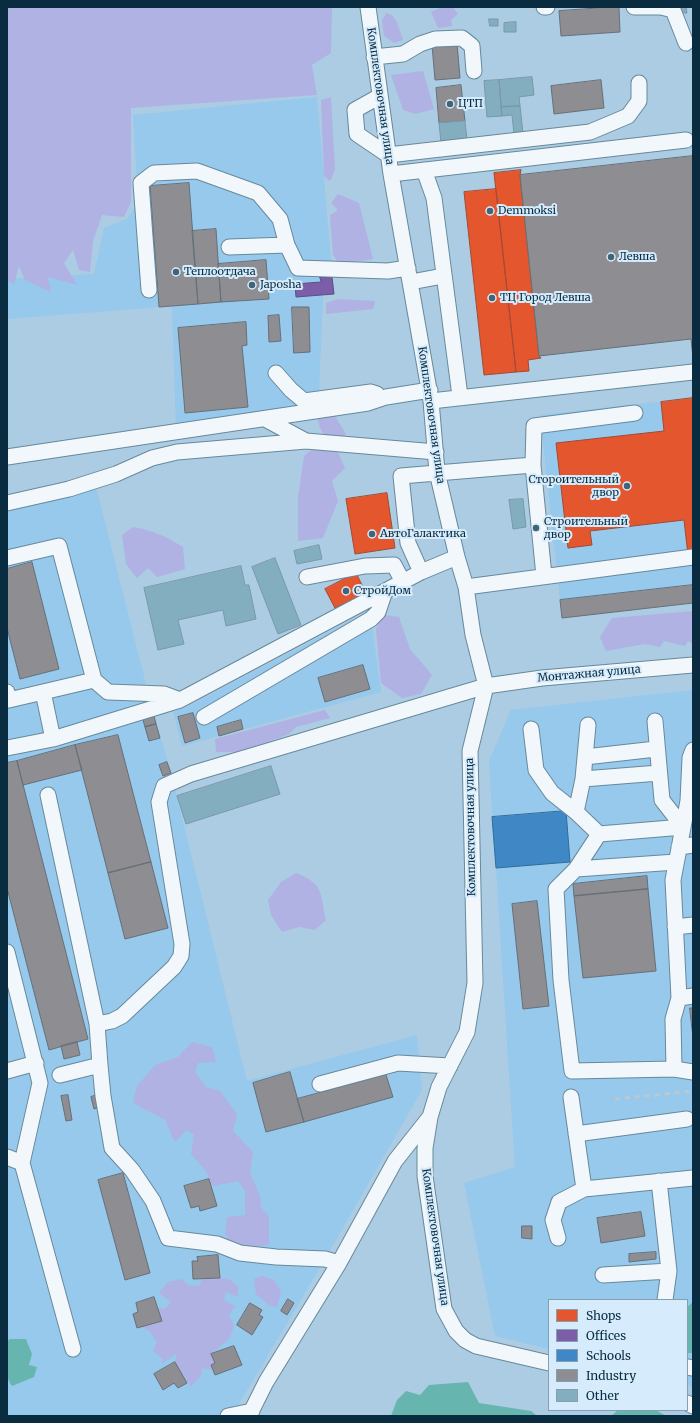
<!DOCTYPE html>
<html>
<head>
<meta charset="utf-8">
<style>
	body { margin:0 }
	#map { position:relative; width:700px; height:1423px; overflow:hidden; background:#abcce3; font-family:Merriweather,serif }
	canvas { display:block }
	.frame { position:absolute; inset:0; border:8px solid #0a2c40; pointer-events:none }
	.legend { position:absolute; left:548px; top:1299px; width:140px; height:112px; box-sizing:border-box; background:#d6ecfc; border:1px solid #849fb1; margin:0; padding:5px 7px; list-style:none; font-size:12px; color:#0a2c40 }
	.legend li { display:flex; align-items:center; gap:8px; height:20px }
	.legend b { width:20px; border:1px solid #849fb1 }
</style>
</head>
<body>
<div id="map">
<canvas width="700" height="1423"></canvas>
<div class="frame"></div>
<ul class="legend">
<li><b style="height:11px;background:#e4572e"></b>Shops</li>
<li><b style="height:11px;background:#7b5ea7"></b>Offices</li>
<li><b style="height:11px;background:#3f88c5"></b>Schools</li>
<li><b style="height:11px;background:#8d8d92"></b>Industry</li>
<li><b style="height:11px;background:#83aec0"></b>Other</li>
</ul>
</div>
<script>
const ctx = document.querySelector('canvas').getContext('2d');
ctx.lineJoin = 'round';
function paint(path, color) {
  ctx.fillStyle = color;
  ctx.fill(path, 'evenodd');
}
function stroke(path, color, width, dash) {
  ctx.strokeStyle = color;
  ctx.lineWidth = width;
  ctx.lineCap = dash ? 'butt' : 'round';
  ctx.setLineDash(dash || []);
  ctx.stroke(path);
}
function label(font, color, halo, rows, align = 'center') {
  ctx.font = font + ' Merriweather,serif';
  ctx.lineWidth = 4;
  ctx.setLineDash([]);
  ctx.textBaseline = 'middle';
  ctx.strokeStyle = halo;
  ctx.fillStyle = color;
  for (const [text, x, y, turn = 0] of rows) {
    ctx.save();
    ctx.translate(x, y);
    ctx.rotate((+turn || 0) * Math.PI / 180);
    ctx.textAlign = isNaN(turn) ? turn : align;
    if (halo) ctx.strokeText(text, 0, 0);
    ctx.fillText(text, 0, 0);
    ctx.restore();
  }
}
const built = new Path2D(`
	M317,97L334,294L323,295L319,393H305L304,406L176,428L172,306L7,319V279L94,274L104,228L127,219L138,203L133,115Z
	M693,398V603L562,618L540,415Z
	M96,487L150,700L171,773L247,1081L417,1035L422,1090L325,1259L232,1416H7V512Z
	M370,610L381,692L182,746L173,712L187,707Z
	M693,690V1388L687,1383V1300H549V1349L495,1336L464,1183L515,1167L489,761L511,710Z`);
const green = new Path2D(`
	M7,7H332L331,53L312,65L317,95L131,108V202L124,217L102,215L93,241L90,272L79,270L73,250L64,263L77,285L48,277L51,292L25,280L19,266L14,284L7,281Z
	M442,7H453L458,14L451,20L452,26L438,28L431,12Z
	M386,13L392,15L397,22L403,40L394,43L384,36L382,21Z
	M423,71L434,109L415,114L403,110L391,75Z
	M331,97L335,170L330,181L324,176L321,100Z
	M338,194L359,203L373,259L339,264L333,255L330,215L338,210L331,203Z
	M338,299L375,301L373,309L326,314V303Z
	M335,416L346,434L335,446L345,468L332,481L338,501L323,538L298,541V497L304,456L319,444L329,441L320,428L317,417Z
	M133,527C152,530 167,537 183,547L185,569L157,577L148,568L137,578L126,564L122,535Z
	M693,611V644L688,641L685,646L664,641L660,647L645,644L606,651L600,637L612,618Z
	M384,615L399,617L410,649L432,675L421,694L402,698L381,683L376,629Z
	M325,710L330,718L296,727L289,734L240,752H216L215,739Z
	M296,873C324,884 320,893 326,920L315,930L299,927L282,932L271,915L268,900L281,882Z
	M192,1042L212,1047L216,1062L198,1063L195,1072L206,1087L220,1091L237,1114L233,1131L253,1152L250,1173L261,1199L260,1206L269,1217V1245L234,1249L225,1234L227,1217L245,1215V1191L238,1181L213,1186L205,1170L191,1154L194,1135L187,1130L175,1142L165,1120L133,1103L137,1086L155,1065L178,1057Z
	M262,1276L274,1280L281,1292L277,1307L270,1306L256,1294L254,1279Z
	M220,1278L229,1279L238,1286V1297L226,1292L224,1300L235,1306L229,1315L234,1326L229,1339L211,1354L215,1363L211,1365L212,1370L202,1368L201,1375L191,1387L175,1362L177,1353L162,1364L163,1359L153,1351L157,1342L149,1331L141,1327L161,1321L158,1308L164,1309L171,1302L159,1293L168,1282L182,1279L188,1285L199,1286L202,1279Z`);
const water = new Path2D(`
	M693,1302V1353H687V1307Z
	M10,1339H26L32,1354L29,1365L37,1367L34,1377L12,1386C3,1374 7,1356 7,1341Z
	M468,1382L479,1403L531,1411L537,1416H391L397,1400L406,1391L420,1395L429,1385Z
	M618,1410H656L666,1416H611Z`);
const shops = new Path2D(`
	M521,170L520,175L539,356L541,358L528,360L529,371L516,372L494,173Z
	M496,189L516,372L484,375L464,192Z
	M693,398V555H688L684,520L590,531L592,545L568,548L556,443L664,431L661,402Z
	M387,493L395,548L355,554L346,499Z
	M356,573L366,593L335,608L325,589Z`);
const offices = new Path2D(`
	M320,277H332L334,294L296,297L295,284L321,282Z`);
const schools = new Path2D(`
	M566,811L570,862L496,868L492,817Z`);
const industry = new Path2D(`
	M619,7L620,32L561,36L559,11Z
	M457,43L460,78L435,80L432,45Z
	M601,80L604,108L554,114L551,86Z
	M461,85L465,121L439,123L436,88Z
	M693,156V358L691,339L539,356L520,175Z
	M189,183L198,304L159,307L150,186Z
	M216,229L221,302L198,304L192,231Z
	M266,260L269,299L221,302L218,264Z
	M292,307H309L310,352L294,353Z
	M279,315L281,341L269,342L268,316Z
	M246,322L247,345L242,346L248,407L185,413L178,328Z
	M32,562L59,669L20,679L7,628V569Z
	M693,585V603L562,618L560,600Z
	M363,665L370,689L325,702L318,678Z
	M193,713L200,738L185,743L178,717Z
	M154,716L156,724L145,727L143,720Z
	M241,720L243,729L219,736L217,727Z
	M156,724L160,738L149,741L145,727Z
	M118,735L151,862L108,873L75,745Z
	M75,745L82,770L23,785L17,761Z
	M17,761L88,1039L49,1050L7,888V763Z
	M167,762L171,773L163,776L159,765Z
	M151,862L168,928L125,939L108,873Z
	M647,876L648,889L574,896L573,884Z
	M648,889L656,971L583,978L574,896Z
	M537,901L549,1006L523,1009L512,904Z
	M690,1008H693V1037Z
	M77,1042L80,1055L64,1059L61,1046Z
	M290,1072L304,1122L266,1132L253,1083Z
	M386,1075L393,1097L304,1122L297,1099Z
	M68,1095L72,1120L66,1121L61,1096Z
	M97,1095L100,1107L94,1109L91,1097Z
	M123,1173L150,1273L125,1280L98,1180Z
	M209,1179L217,1206L200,1211L199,1206L191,1208L184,1186Z
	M641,1212L645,1236L601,1243L597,1218Z
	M522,1226H532V1239L522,1238Z
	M656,1252V1259L629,1262V1254Z
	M218,1255L220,1278L193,1279L192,1261H198L197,1257Z
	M154,1297L162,1321L137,1328L133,1314L138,1312L136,1303Z
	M288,1299L294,1303L287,1315L281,1311Z
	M250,1303L262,1310L259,1315L263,1317L252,1335L237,1325Z
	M234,1346L242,1365L215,1375L211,1365L215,1363L211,1354Z
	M175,1362L187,1383L178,1388L174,1383L163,1390L154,1374Z`);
const building = new Path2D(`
	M679,7H686L687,13H680Z
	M489,19H498V26H490Z
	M516,22V32H504V23Z
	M532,77L534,95L519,97L520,106L501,107L499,80Z
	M499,80L502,116L487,117L484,81Z
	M520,106L523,133L514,134L512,115L502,116L501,107Z
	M465,121L467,140L441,143L439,123Z
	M523,499L526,527L513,529L509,500Z
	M319,545L322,559L297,564L294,551Z
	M275,558L301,625L278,634L252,567Z
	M241,566L245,585H249L256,619L226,626L223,610L178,620L184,644L158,650L144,588Z
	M271,766L280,794L186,824L177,796Z`);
const minor = new Path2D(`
	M368,7L391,174L431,401L437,472L457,557L466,587L473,635L486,686L470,751L475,983L467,1032L439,1087L430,1117L425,1148V1176L444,1309L456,1331L465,1340L476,1346L549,1363
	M544,7H547
	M634,7H661L673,10L686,43
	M374,57L403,54L420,44L435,39L462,38L472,46L474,71
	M380,96L355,110L357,134L388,155L590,132L628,116L639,101V83
	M424,170L434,198L460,396
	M391,174L686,140
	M229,247L287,245
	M411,282L443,276
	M149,290L141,183L154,173L197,171L258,193L280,219L287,245L298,268L388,271L408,268
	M276,373L291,390L304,401L371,392L377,394
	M431,401L693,372
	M265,419L306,441
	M7,457L368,403L386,397L430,390
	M533,465L534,426L635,413
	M7,503L69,489L116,474L152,458L177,452L306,441L436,452
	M7,558L59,546L94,680L108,692L164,694L180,700
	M421,572L408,543L401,476L533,465L544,576
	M307,577L365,566L394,565L403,582
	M466,587L693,557
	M7,692L9,700L94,680
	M43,692L53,739
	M204,717L371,619L378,612L385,591
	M655,721L662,800L683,827
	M531,729L536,770L552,793L576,812L599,834L683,827
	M7,748L53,739L180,700L421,572L457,557
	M585,757L656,749
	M583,779L659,773
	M48,795L97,1024L100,1065L60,1075
	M576,812L583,779L588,725
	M599,834L576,869L556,889L561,980L572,1071L674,1069L693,1072
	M679,847L693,845
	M576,869L676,862
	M675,927L693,925
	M7,952L40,1083L22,1163L73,1349
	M679,998L693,996
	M97,1024L112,1021L122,1016L174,967L181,956L182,944L159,802L164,786L191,774L486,686L542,678L693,665
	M100,1065L103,1096L112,1148L132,1170L153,1201L168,1238L217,1244L240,1253L276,1257L325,1259L339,1263
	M674,1069L673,1019L679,998L673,880L688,801L690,758L693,750
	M7,1071L36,1063
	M320,1084L398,1063L450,1066
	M571,1097L584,1189
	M576,1134L687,1119
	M7,1157L22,1163
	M659,1181L669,1271L665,1300
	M558,1238L553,1220L559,1202L584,1189L693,1178
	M603,1275L669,1271
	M687,1367L693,1368
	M687,1403L693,1406
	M228,1416L252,1411
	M249,1416L266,1382L339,1263L395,1161L429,1118`);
const rail = new Path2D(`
	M615,1099L693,1091`);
const markers = [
	[450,104,4,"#426479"],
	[490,211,4,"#426479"],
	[611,257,4,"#426479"],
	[176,272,4,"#426479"],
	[252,285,4,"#426479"],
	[492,298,4,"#426479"],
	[627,486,4,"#426479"],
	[536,528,4,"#426479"],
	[372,534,4,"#426479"],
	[346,591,4,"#426479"]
];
const streetNames = [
	["Комплектовочная улица",380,96,82],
	["Комплектовочная улица",431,415,82],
	["Монтажная улица",589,674,-5],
	["Комплектовочная улица",471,827,-91],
	["Комплектовочная улица",435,1237,82]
];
const poiNames = [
	["ЦТП",458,104],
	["Demmoksi",498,211],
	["Левша",619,257],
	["Теплоотдача",184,272],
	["Japosha",260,285],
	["ТЦ Город Левша",500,298],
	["Стороительный",619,480,"right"],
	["двор",619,493,"right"],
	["Строительный",544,522],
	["двор",544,535],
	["АвтоГалактика",380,534],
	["СтройДом",354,591]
];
paint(built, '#96c9ec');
paint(green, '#b0b2e4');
paint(water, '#67b5af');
paint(shops, '#e4572e');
stroke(shops, '#a34a33', 1);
paint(offices, '#7b5ea7');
stroke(offices, '#594f88', 1);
paint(schools, '#3f88c5');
stroke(schools, '#2f6c9d', 1);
paint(industry, '#8d8d92');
stroke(industry, '#667079', 1);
paint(building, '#83aec0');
stroke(building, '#7a98a8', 1);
stroke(minor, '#67899c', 17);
stroke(minor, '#f2f7fb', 15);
stroke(rail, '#bdc8cf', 3, [5, 5]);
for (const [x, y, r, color] of markers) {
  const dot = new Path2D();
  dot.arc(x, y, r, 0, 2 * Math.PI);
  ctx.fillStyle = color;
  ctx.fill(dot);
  stroke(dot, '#d6ecfc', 1.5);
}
label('11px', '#0a2c40', '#d6ecfc', streetNames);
label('11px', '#0a2c40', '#d6ecfc', poiNames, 'left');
</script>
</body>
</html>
